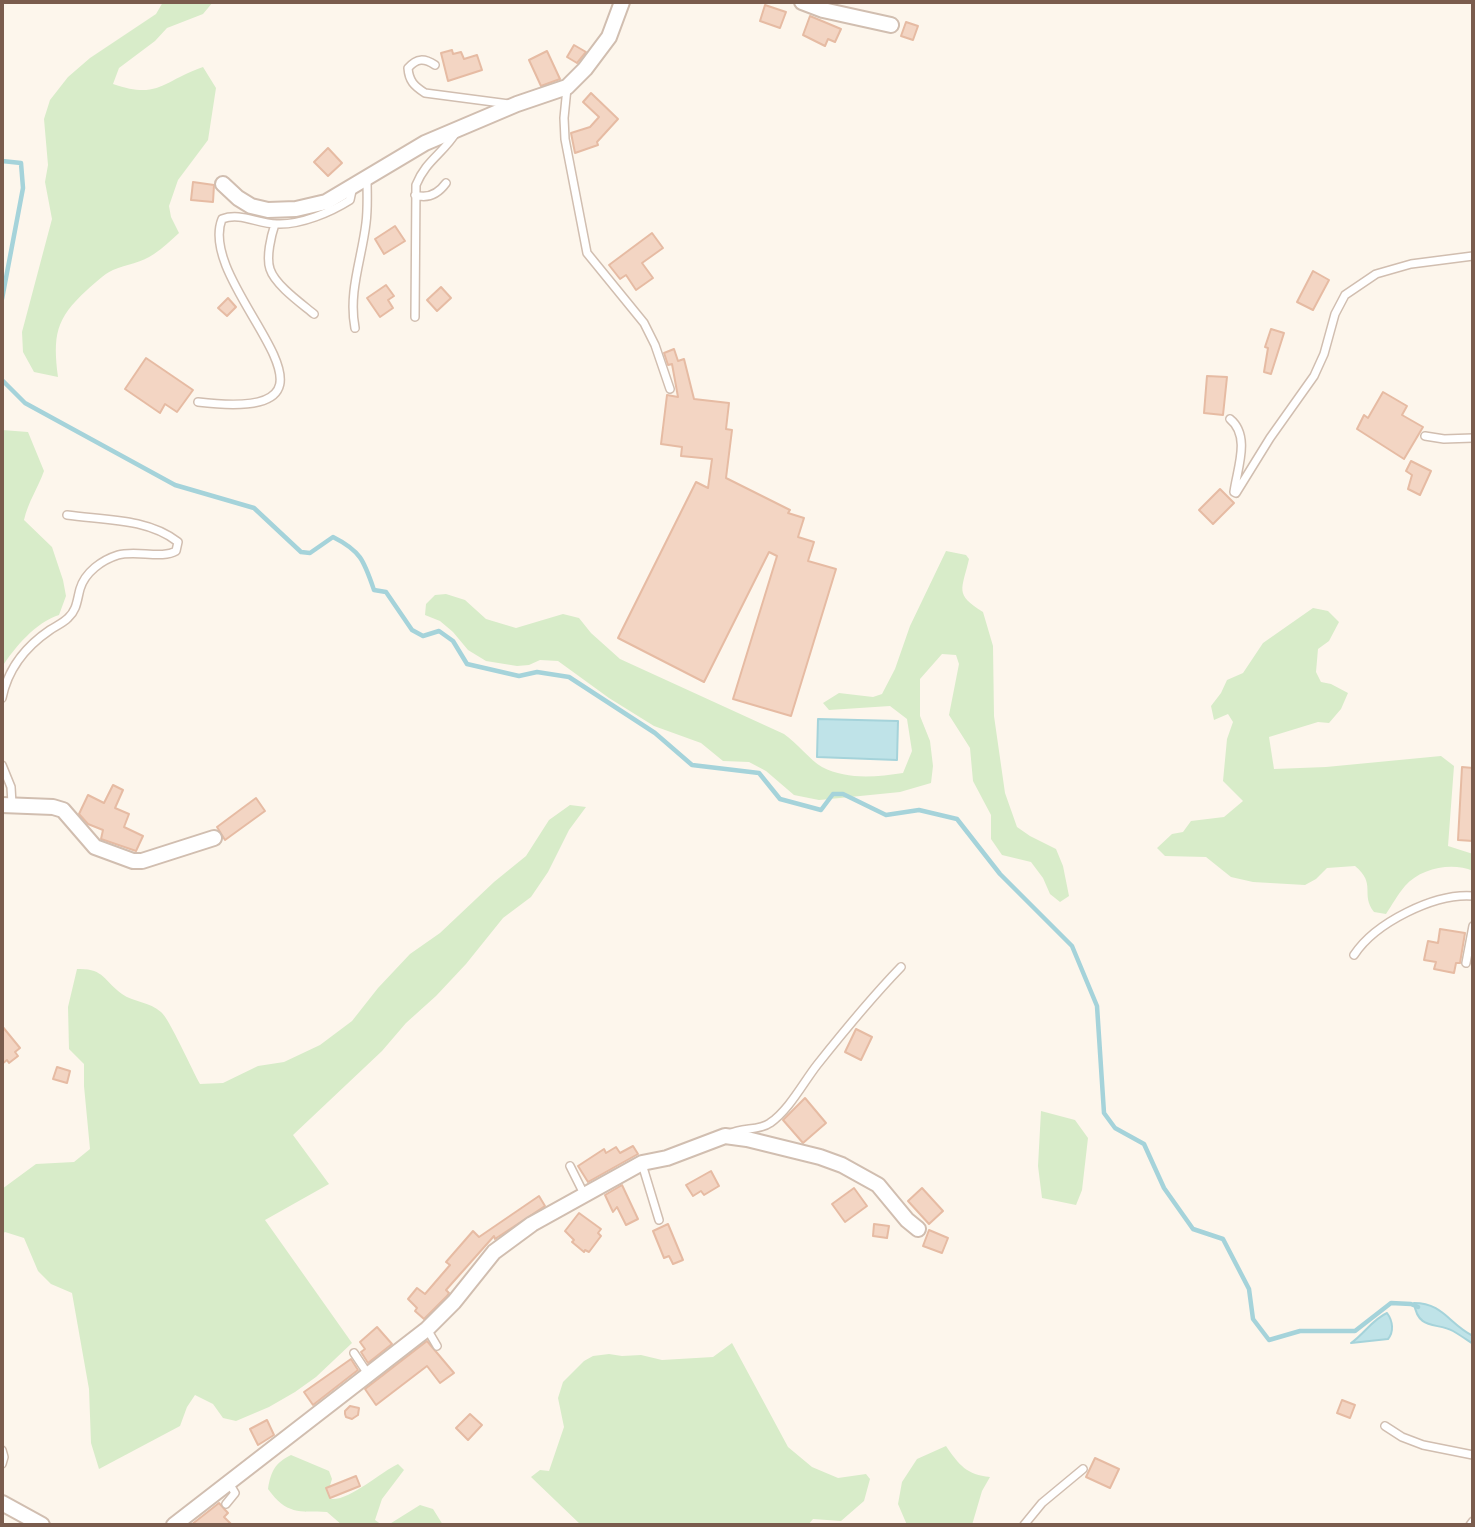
<!DOCTYPE html>
<html>
<head>
<meta charset="utf-8">
<style>
	body { margin:0 }
	#map { position:relative; width:1475px; height:1527px; overflow:hidden; background:#fdf6ec; font-family:Jost,sans-serif }
	canvas { display:block }
	.frame { position:absolute; inset:0; border:4px solid #7a5c4d; pointer-events:none }
</style>
</head>
<body>
<div id="map">
<canvas width="1475" height="1527"></canvas>
<div class="frame"></div>
</div>
<script>
const ctx = document.querySelector('canvas').getContext('2d');
ctx.lineJoin = 'round';
function paint(path, color) {
  ctx.fillStyle = color;
  ctx.fill(path, 'evenodd');
}
function stroke(path, color, width, dash) {
  ctx.strokeStyle = color;
  ctx.lineWidth = width;
  ctx.lineCap = dash ? 'butt' : 'round';
  ctx.setLineDash(dash || []);
  ctx.stroke(path);
}
const green = new Path2D(`
	M163,2H213L203,14L167,28L155,41L119,68L113,84C159,100 162,81 203,67L216,88L208,140L178,180L169,206L171,217L179,233C171,240 163,248 154,254C141,263 127,264 113,270C104,274 95,283 87,290C55,319 53,336 58,377L34,372L23,352L22,332L52,219L45,182L48,165L44,119L50,100L68,77L90,58L156,14Z
	M2,430L28,432L44,471C38,488 28,502 24,520L52,547L63,580L66,596L59,615C36,622 15,647 2,667Z
	M946,551L966,555L969,559C962,590 954,594 983,612L993,646L994,716L1005,793L1017,827L1030,836L1056,849L1063,866L1069,896L1060,902L1050,894L1043,878L1031,862L1002,855L991,839V815L973,781L970,748L949,715L959,664L956,655L942,654L920,679V716L930,741L933,766L931,783L900,792L840,798L819,800L794,795L766,771L749,762L723,761L701,743L654,726L609,698L558,661L540,660L529,665L517,666L486,661L468,650L453,632L440,621L425,615L426,604L435,595L446,594L465,600L486,619L516,628L563,614L579,618L591,633L620,659L784,734C797,743 810,760 822,767C847,780 876,777 903,773L912,751L907,719L890,706L829,710L823,703L839,693L873,697L882,694L895,669L910,626Z
	M1313,608L1328,611L1339,622L1329,641L1318,649L1316,672L1321,682L1331,684L1348,693L1341,709L1329,723L1318,722L1269,737L1274,769L1326,767L1441,756L1454,766L1448,846L1473,854V871C1452,862 1421,868 1405,886C1398,894 1392,905 1386,914L1374,912C1360,894 1377,884 1355,866L1327,868L1316,879L1305,885L1253,882L1231,877L1206,857L1165,856L1157,848L1172,834L1183,832L1191,821L1224,817L1243,801L1223,781L1227,739L1233,722L1228,714L1214,720L1211,706L1221,693L1227,680L1243,673L1263,643Z
	M570,805L586,807L569,830L548,872L531,897L503,918L466,964L436,996L406,1023L382,1051L293,1135L329,1184L265,1220L352,1343L316,1377L295,1392L269,1407L236,1421L223,1418L213,1404L195,1395L187,1407L180,1426L99,1469L91,1443L89,1389L72,1293L51,1284L38,1271L24,1238L5,1232L2,1234V1189L36,1164L74,1162L90,1149L84,1086V1064L69,1049L68,1007L77,969C104,968 103,980 122,994C133,1002 150,1002 161,1012C169,1018 193,1072 200,1084L223,1083L258,1066L284,1062L320,1045L352,1021L378,988L410,954L440,933L494,882L526,856L549,820Z
	M1041,1111L1075,1120L1088,1138L1082,1190L1076,1205L1042,1198L1038,1166Z
	M732,1343L788,1447L812,1467L838,1478L866,1474L870,1479L864,1501L841,1521L813,1519L808,1525H581L531,1477L540,1470L549,1471L564,1427L558,1398L563,1382L584,1361L593,1356L609,1354L622,1356L641,1355L662,1360L713,1357Z
	M946,1446C959,1465 967,1475 990,1477L982,1491L972,1525H907L898,1504L902,1482L917,1459Z
	M291,1455L329,1471L332,1479L329,1489L331,1499C349,1501 381,1472 398,1464L404,1470L382,1499L375,1520L382,1525H342L327,1512C298,1511 287,1515 268,1489C271,1471 275,1463 291,1455Z
	M420,1505L433,1509L443,1525H388Z`);
const water = new Path2D(`
	M818,719L898,721L897,760L817,757Z
	M1414,1303C1443,1303 1449,1324 1473,1336V1344C1467,1340 1460,1335 1453,1331C1437,1322 1418,1331 1414,1303Z
	M1387,1313C1393,1321 1394,1332 1388,1339L1351,1343C1364,1334 1373,1319 1387,1313Z`);
const stream = new Path2D(`
	M2,161L21,163L23,188L2,299
	M2,380L25,403L175,485L254,508L301,552L310,553L333,537C361,551 364,561 374,590L386,592L412,630L423,636L439,631L453,641L467,664L519,676L537,672L569,677L655,733L692,765L759,773L780,799L821,810L833,794H843L886,815L919,810L957,819L1000,874L1072,946L1097,1006L1104,1113L1115,1128L1144,1144L1164,1188L1193,1229L1223,1239L1249,1289L1253,1319L1269,1340L1300,1331H1355L1391,1303L1411,1304L1418,1307`);
const building = new Path2D(`
	M765,5L786,12L780,28L760,21Z
	M810,16L841,29L835,42L828,39L825,46L803,35Z
	M906,22L918,26L913,40L901,36Z
	M574,45L586,52L577,63L567,57Z
	M452,50L453,54L461,52L464,59L477,55L482,70L448,81L441,53Z
	M547,51L560,79L541,86L529,60Z
	M591,93L618,119L597,142L598,145L575,153L571,133L590,127L599,117L583,102Z
	M328,148L342,163L328,176L314,162Z
	M193,182L214,185L213,202L191,200Z
	M395,226L405,241L384,254L375,239Z
	M652,233L663,248L642,263L653,278L636,290L626,275L620,279L609,265Z
	M1313,271L1329,280L1313,310L1297,302Z
	M386,285L394,296L388,300L393,308L380,317L367,298Z
	M441,287L451,298L437,311L427,300Z
	M228,298L236,307L227,316L218,308Z
	M1271,329L1284,333L1271,374L1264,372L1268,348L1265,347Z
	M674,349L678,361L684,359L694,399L729,403L726,429L732,430L726,478L790,510L788,513L804,518L798,537L814,542L808,561L836,569L791,716L733,699L777,556L769,552L704,682L618,638L696,482L708,488L712,459L681,456L682,447L661,444L667,395L678,397L672,364L668,365L664,353Z
	M146,358L193,390L177,412L165,404L160,413L125,389Z
	M1207,376L1227,377L1223,415L1204,413Z
	M1383,392L1407,406L1402,415L1423,427L1404,459L1357,429L1364,415L1368,418Z
	M1411,461L1431,471L1420,495L1408,489L1412,475L1406,471Z
	M1220,489L1234,503L1213,524L1199,510Z
	M1462,767L1473,768V841L1458,840Z
	M113,785L123,790L115,808L129,814L124,827L143,836L136,851L101,839L103,830L88,824L79,814L88,795L104,803Z
	M256,798L265,811L225,840L217,827Z
	M1440,929L1465,933L1460,963H1456L1454,973L1434,969L1436,962L1424,960L1428,941L1438,943Z
	M2,1026L20,1048L15,1052L18,1056L9,1063L7,1060L2,1064Z
	M856,1029L872,1037L861,1060L845,1052Z
	M57,1067L70,1071L67,1083L53,1079Z
	M805,1098L826,1123L803,1143L783,1120Z
	M633,1146L638,1154L588,1182L578,1166L604,1149L606,1153L616,1147L620,1153Z
	M711,1171L719,1186L704,1195L701,1191L693,1196L686,1185Z
	M622,1185L638,1219L626,1225L617,1207L613,1212L605,1195Z
	M854,1188L867,1206L845,1222L832,1204Z
	M922,1188L943,1211L929,1224L908,1201Z
	M539,1196L545,1206L495,1239L494,1236L446,1290L449,1293L447,1296L424,1319L415,1311L417,1308L408,1299L417,1288L425,1294L450,1265L446,1262L473,1231L479,1237Z
	M579,1213L601,1229L598,1233L601,1236L589,1252L585,1250L584,1252L572,1242L574,1240L565,1231Z
	M668,1224L683,1260L673,1264L669,1256L664,1258L653,1231Z
	M874,1224L889,1226L887,1238L873,1236Z
	M929,1230L948,1238L942,1253L923,1246Z
	M377,1327L392,1344L368,1363L361,1352L365,1349L360,1342Z
	M427,1341L454,1373L440,1383L427,1366L376,1405L365,1389Z
	M351,1359L358,1370L313,1405L304,1392Z
	M1342,1400L1355,1405L1350,1418L1337,1413Z
	M350,1406L359,1408L358,1415L352,1419L346,1417L345,1414V1411Z
	M470,1414L482,1425L468,1440L456,1428Z
	M267,1420L274,1435L258,1445L250,1429Z
	M1095,1458L1119,1469L1110,1488L1086,1477Z
	M356,1476L360,1486L330,1498L326,1488Z
	M219,1503L228,1513L224,1517L232,1525H191Z`);
const service = new Path2D(`
	M435,65C424,58 417,58 408,68C409,81 414,86 425,93L509,104
	M567,88L564,118L565,139L587,253L644,323L655,345L670,389
	M415,195C428,199 438,194 446,183
	M275,224C271,236 266,257 270,269C275,285 302,304 314,314
	M415,317L416,185C426,160 444,153 457,131
	M355,328C348,292 362,258 366,223C368,208 367,193 367,178
	M198,402C383,424 194,289 222,219C241,212 257,224 277,224C301,225 331,212 350,200L353,186
	M1230,419C1251,436 1237,469 1234,492L1236,493L1270,438L1314,376L1324,354L1335,314L1345,295L1376,274L1411,264L1473,256
	M1425,436L1444,439L1473,438
	M2,698C8,668 25,647 50,630C56,626 63,623 68,618C77,610 77,600 80,589C85,572 102,560 118,555C135,550 163,559 176,551L178,542C148,518 103,520 67,515
	M2,765L11,787L12,804
	M1354,955C1375,923 1434,893 1473,896
	M1466,963L1473,926
	M729,1134C742,1127 759,1131 770,1123C789,1110 803,1083 817,1065C844,1031 871,998 901,967
	M642,1164L659,1220
	M570,1166L584,1194
	M427,1329L437,1346
	M354,1353L368,1374
	M1385,1426L1402,1437L1423,1445L1473,1455
	M2,1450L4,1457L2,1464
	M226,1504L235,1493L229,1483
	M1024,1525L1042,1503L1083,1469
	M1470,1525L1473,1521`);
const minor = new Path2D(`
	M802,2L823,10L891,25
	M223,184L238,198L251,206L268,210L296,209L326,202L425,143L517,104L567,87L585,69L609,37L622,2
	M2,805L53,807L63,810L95,847L133,861H142L214,838
	M2,1503L42,1525
	M174,1525L427,1329L454,1302L494,1252L532,1224L642,1163L667,1158L725,1136L747,1139L820,1157L842,1165L878,1185L907,1220L918,1229`);
paint(green, '#d8ecc9');
paint(water, '#bfe3e8');
stroke(water, '#a5d3da', 2);
stroke(stream, '#a5d3da', 4.5);
paint(building, '#f3d5c3');
stroke(building, '#e6bba3', 2);
stroke(service, '#d1beb0', 10);
stroke(minor, '#d1beb0', 18);
stroke(service, '#fff', 7);
stroke(minor, '#fff', 14);
</script>
</body>
</html>
